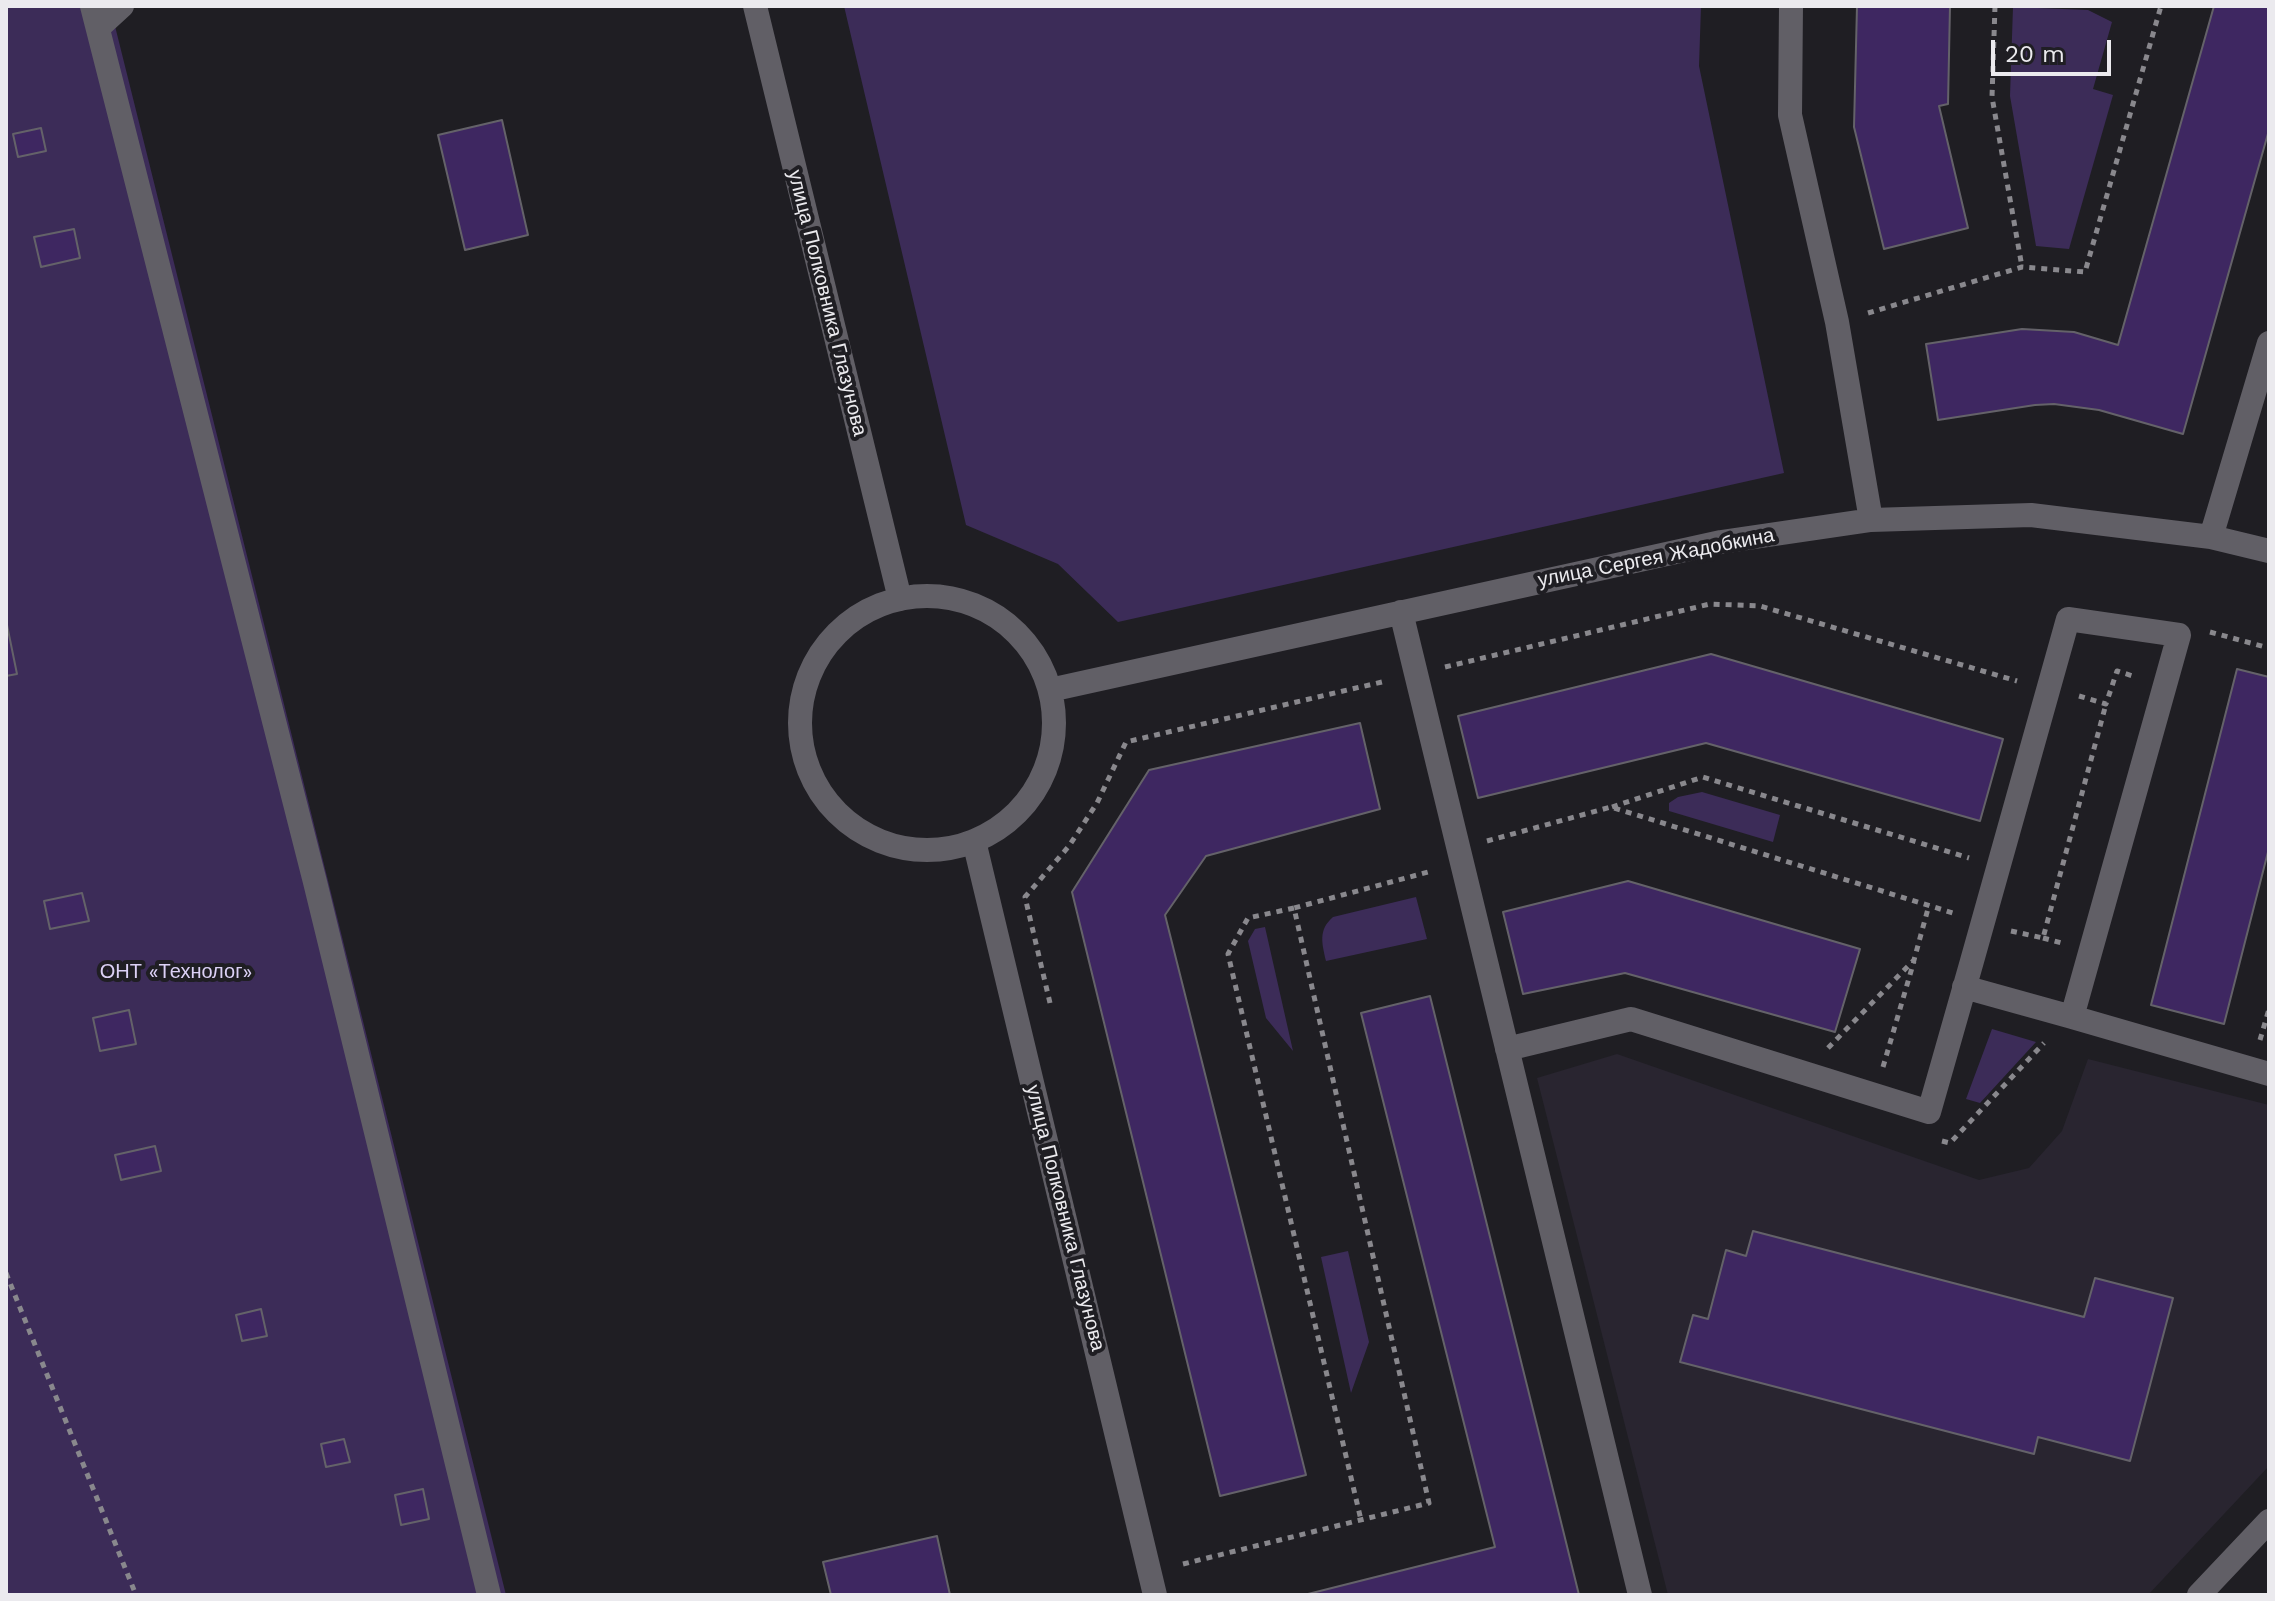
<!DOCTYPE html>
<html>
<head>
<meta charset="utf-8">
<style>
	body { margin:0 }
	#map { position:relative; width:2275px; height:1601px; overflow:hidden; background:#1f1e23; font-family:"Work Sans",sans-serif }
	canvas { display:block }
	.frame { position:absolute; inset:0; border:8px solid #ebeaee; pointer-events:none }
	.scale { position:absolute; left:1991px; top:40px; width:120px; height:36px; box-sizing:border-box; border:4px solid #ebeaee; border-top:0; padding-left:10px; font-size:24px; line-height:28px; white-space:nowrap; color:#ebeaee; -webkit-text-stroke:6px #1f1e23; paint-order:stroke }
</style>
</head>
<body>
<div id="map">
<canvas width="2275" height="1601"></canvas>
<div class="frame"></div>
<div class="scale">20 m</div>
</div>
<script>
const ctx = document.querySelector('canvas').getContext('2d');
ctx.lineJoin = 'round';
function paint(path, color) {
  ctx.fillStyle = color;
  ctx.fill(path, 'evenodd');
}
function stroke(path, color, width, dash) {
  ctx.strokeStyle = color;
  ctx.lineWidth = width;
  ctx.lineCap = dash ? 'butt' : 'round';
  ctx.setLineDash(dash || []);
  ctx.stroke(path);
}
function label(font, color, halo, rows, align = 'center') {
  ctx.font = font + ' "Work Sans",sans-serif';
  ctx.lineWidth = 8;
  ctx.setLineDash([]);
  ctx.textBaseline = 'middle';
  ctx.strokeStyle = halo;
  ctx.fillStyle = color;
  for (const [text, x, y, turn = 0] of rows) {
    ctx.save();
    ctx.translate(x, y);
    ctx.rotate((+turn || 0) * Math.PI / 180);
    ctx.textAlign = isNaN(turn) ? turn : align;
    if (halo) ctx.strokeText(text, 0, 0);
    ctx.fillText(text, 0, 0);
    ctx.restore();
  }
}
const built = new Path2D(`
	M1617,1054L1979,1180L2029,1168L2062,1131L2088,1059L2269,1105V1466L2148,1595H1668L1537,1078Z`);
const green = new Path2D(`
	M6,6H110L506,1595H6Z
	M844,6H1701L1699,66L1784,473L1118,622L1058,564L966,525Z
	M2013,7L2088,10L2112,22L2093,89L2113,95L2069,249L2036,246L2010,96Z
	M1702,792L1780,815L1773,842L1669,811V803L1678,797Z
	M1416,897L1427,939L1326,961C1322,943 1318,930 1333,917Z
	M1265,927L1293,1051L1266,1018L1248,941L1255,929Z
	M1992,1029L2036,1042L1980,1103L1966,1099Z
	M1348,1251L1369,1342L1351,1393L1321,1257Z`);
const building = new Path2D(`
	M1857,6H1950L1948,104L1939,106L1968,228L1884,249L1854,127Z
	M2214,6H2269V130L2183,434L2099,410L2054,404L2035,405L1938,420L1926,344L2022,329L2074,332L2118,345Z
	M502,120L528,235L465,250L438,135Z
	M41,128L46,151L18,157L13,134Z
	M74,229L80,258L41,267L34,237Z
	M7,625L17,674L6,676V625Z
	M1711,654L2003,739L1980,821L1706,743L1478,798L1458,716Z
	M2237,669L2269,677V848L2224,1024L2151,1005Z
	M1360,723L1380,809L1206,856L1165,915L1306,1475L1220,1496L1072,892L1149,770Z
	M1628,881L1860,949L1835,1032L1625,973L1523,994L1503,912Z
	M82,893L89,921L50,929L44,901Z
	M1430,996L1563,1530L1579,1595H1304L1495,1547L1361,1013Z
	M129,1010L136,1044L100,1051L93,1018Z
	M155,1146L161,1171L121,1180L115,1155Z
	M1753,1231L2084,1317L2095,1278L2173,1298L2130,1461L2038,1437L2034,1454L1680,1362L1693,1315L1708,1319L1726,1250L1746,1256Z
	M261,1309L267,1336L242,1341L236,1315Z
	M344,1439L350,1462L326,1467L321,1444Z
	M423,1489L429,1519L401,1525L395,1495Z
	M937,1536L950,1595H831L823,1562Z`);
const path = new Path2D(`
	M1995,6L1992,97L2022,267
	M1868,313L2022,267L2085,272L2161,6
	M2210,632L2269,648
	M1445,667L1710,604L1760,606L2017,681
	M2079,696L2106,704L2117,671L2136,677
	M1612,807L1703,777L1969,858
	M1487,841L1611,807L1953,913
	M1294,908L1248,918L1228,954L1361,1520
	M2011,931L2043,938L2106,704
	M2043,938L2062,943
	M1050,1003L1025,897L1069,846L1097,803L1126,742L1386,681
	M2260,1040L2269,1009
	M1828,1048L1914,960L1929,905
	M1883,1067L1914,961
	M1942,1141L1950,1143L2044,1043
	M6,1273L136,1595
	M1183,1564L1429,1503L1294,908L1432,871`);
const minor = new Path2D(`
	M92,6L315,882L489,1595
	M755,6L900,599
	M1791,6L1790,115L1837,322L1871,520
	M98,28L122,6
	M2211,537L2269,343
	M800 723a127 127 0 1 1 254 0a127 127 0 1 1-254 0Z
	M1401,612L1640,1595
	M1050,690L1721,542L1871,520L2031,515L2211,537L2269,551
	M974,841L1155,1595
	M2072,1017L2269,1074
	M1507,1049L1631,1019L1929,1112L1972,961L2068,619L2179,635L2072,1017L1964,987
	M2199,1595L2269,1521`);
const streetNames = [
	["улица Полковника Глазунова",827,303,76],
	["улица Сергея Жадобкина",1656,558,-11],
	["улица Полковника Глазунова",1065,1218,76]
];
const parkNames = [
	["ОНТ «Технолог»",176,972]
];
paint(built, '#292530');
paint(green, '#3c2c58');
paint(building, '#3e2761');
stroke(building, '#646269', 2);
stroke(path, '#89888d', 5, [6, 6]);
stroke(minor, '#615f66', 24);
label('20px', '#ebeaee', '#1f1e23', streetNames);
label('20px', '#dcd1f6', '#1f1e23', parkNames);
</script>
</body>
</html>
